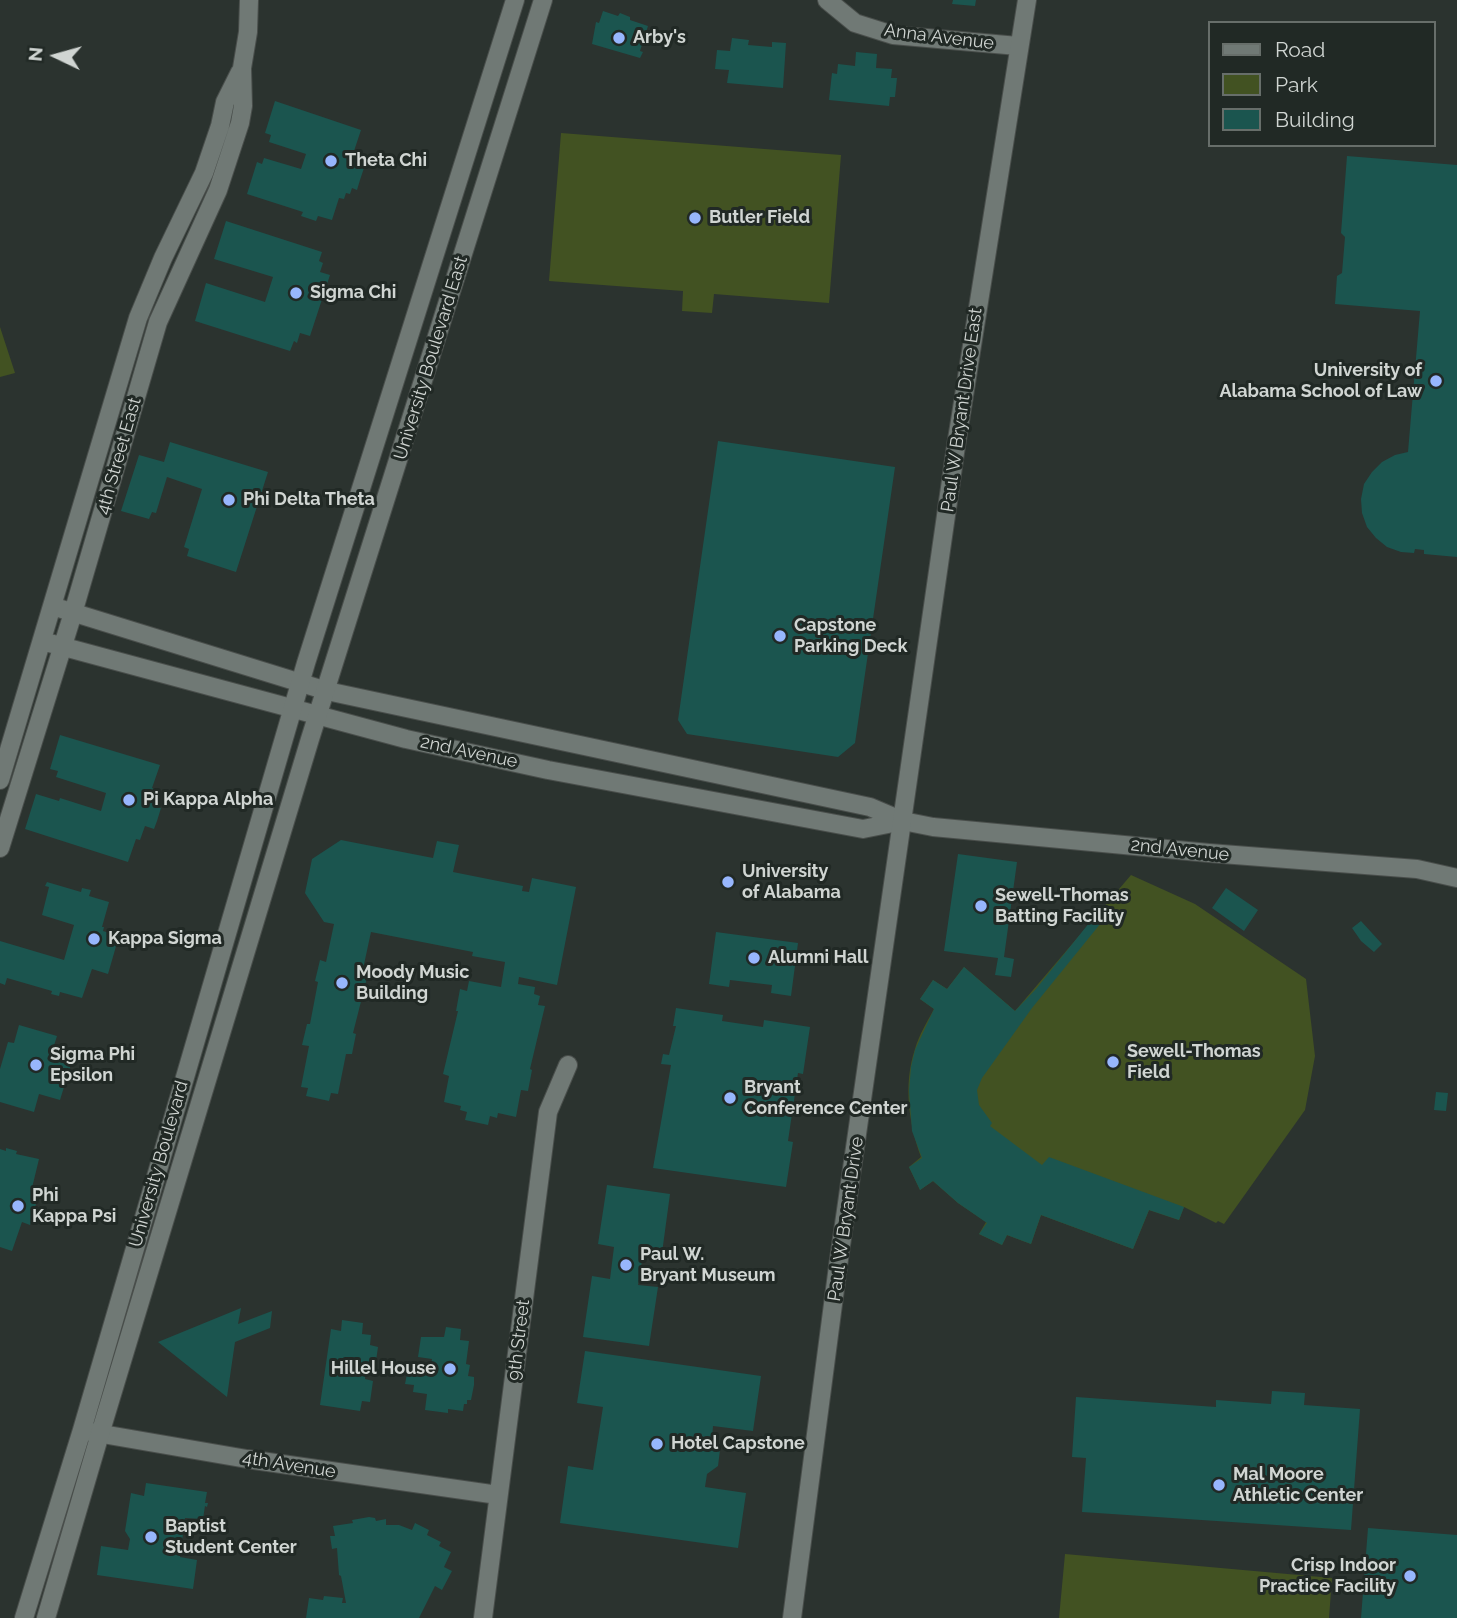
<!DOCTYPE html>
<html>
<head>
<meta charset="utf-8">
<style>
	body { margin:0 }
	#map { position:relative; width:1457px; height:1618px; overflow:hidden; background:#2b332f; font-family:Raleway,sans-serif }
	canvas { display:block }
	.legend { position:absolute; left:1208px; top:21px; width:228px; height:126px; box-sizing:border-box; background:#212925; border:2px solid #676e6a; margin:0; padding:9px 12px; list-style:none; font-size:21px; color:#d0d5d2 }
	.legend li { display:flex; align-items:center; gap:14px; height:35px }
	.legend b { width:35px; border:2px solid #676e6a }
	.north { position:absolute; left:21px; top:21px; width:70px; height:70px; -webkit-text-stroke:5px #212925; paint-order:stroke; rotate:275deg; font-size:19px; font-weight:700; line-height:28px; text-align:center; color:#d0d5d2 }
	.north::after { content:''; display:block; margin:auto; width:24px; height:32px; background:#d0d5d2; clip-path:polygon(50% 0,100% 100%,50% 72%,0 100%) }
</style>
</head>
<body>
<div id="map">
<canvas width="1457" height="1618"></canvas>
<ul class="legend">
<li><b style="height:9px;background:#707975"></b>Road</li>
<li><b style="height:19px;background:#425222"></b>Park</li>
<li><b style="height:19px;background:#1b554f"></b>Building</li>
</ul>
<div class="north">N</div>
</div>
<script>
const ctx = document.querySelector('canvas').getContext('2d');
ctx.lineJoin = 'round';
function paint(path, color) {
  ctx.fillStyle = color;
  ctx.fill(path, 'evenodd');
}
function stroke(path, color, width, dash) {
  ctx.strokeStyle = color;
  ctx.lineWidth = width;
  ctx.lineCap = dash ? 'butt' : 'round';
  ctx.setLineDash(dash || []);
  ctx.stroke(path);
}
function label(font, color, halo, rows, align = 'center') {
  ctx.font = font + ' Raleway,sans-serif';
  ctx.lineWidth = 6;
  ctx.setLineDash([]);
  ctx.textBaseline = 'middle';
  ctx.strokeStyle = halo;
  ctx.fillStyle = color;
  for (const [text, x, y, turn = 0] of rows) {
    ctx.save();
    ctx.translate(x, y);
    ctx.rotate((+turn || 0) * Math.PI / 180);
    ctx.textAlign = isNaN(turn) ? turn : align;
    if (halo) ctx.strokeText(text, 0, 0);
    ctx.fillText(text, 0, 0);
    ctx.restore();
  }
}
const green = new Path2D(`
	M561,133L841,155L829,303L714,294L712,313L682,311L683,291L549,281Z
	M0,327L15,373L0,377Z
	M1131,875L1195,904L1306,979L1315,1056L1305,1110L1224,1224L1218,1221L1216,1223L1184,1207L1179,1220L1149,1210L1133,1249L1041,1215L1031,1244L1007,1235L1002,1245L979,1234L986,1222L958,1203L933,1181L920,1190L909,1167L921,1157C909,1124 903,1085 915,1049C919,1035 927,1022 934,1009L920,999L933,980L947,989L964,967L1015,1011Z
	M1065,1554L1332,1578L1329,1618H1059Z`);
const building = new Path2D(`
	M953,0H976L975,6L952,4Z
	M603,11L618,16L620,13L630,17V20L648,26L640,51L643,52L640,58L592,44L596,22L599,23Z
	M732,38L749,40L748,45L772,47V42L786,43L783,88L727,83L729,70L715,69L717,50L730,51Z
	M856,52L877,54L876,68L892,69L891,78H897L895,97H890L889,106L829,100L832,73L837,74L838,64L855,66Z
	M275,101L361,130L354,151L358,153L356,161L360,162L359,167L364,168L360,180L357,190L352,188L350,194L346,193L344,199L339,198L332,220L318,216L316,221L301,216L303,212L247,194L257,162L262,164L264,158L301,169L306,154L269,142L271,135L265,133Z
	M1347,156L1457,165V557L1424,554V550L1415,549L1414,553L1401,552L1387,547L1376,538L1367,527L1362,513L1361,499L1364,484L1372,472L1382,462L1395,455L1408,452L1420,311L1335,304L1337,276L1342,273L1345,237L1341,233Z
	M226,221L322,252L319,261L323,263L320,272L330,275L310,336L300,333L297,343L294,341L290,351L195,321L206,283L265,302L273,277L214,259Z
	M718,441L895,467L855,743L838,757L687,734L678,720Z
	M170,442L268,472L236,572L187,556L189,549L184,547L202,489L167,477L156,513L152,512L149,519L121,511L139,455L164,462Z
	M60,735L160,765L152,788L157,790L152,805L161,808L157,821L154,829L145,826L140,840L136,839L128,862L25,829L36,794L59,801L60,798L101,811L106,793L56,777L58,771L50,769Z
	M341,840L433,858L437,841L459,845L453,872L523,886L522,891L529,892L532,878L576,887L557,985L519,977L518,984L535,987L534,994L540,996L538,1005L545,1006L530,1069L532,1070L528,1091L521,1090L516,1117L498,1113L497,1118L490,1116L488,1125L465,1120L467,1112L460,1110L461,1106L444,1102L449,1076L443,1074L458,1011H456L460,989L467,991L469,981L501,987L505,962L472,956L473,952L371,932L363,969L369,970L353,1033L356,1034L352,1054H346L338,1094L331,1093L329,1101L306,1096L308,1088L301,1087L309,1046L302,1045L307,1024H310L318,982L315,981L320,960L326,962L334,924L324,922L305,893L312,859Z
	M958,854L1017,862L1004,957L1014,959L1011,977L995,975L998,958L944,951Z
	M47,882L81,892L82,888L91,890L89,896L109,902L102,927H104L103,931L119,936L108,974L92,969L82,998L60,992L59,996L51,994L52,991L7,978L5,985L0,983V941L64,960L74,925L42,915L49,887L45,886Z
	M1226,888L1258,910L1244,931L1212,908Z
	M1098,912L1105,918L1032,1008L982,1078L977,1090L979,1105L992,1123L990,1126L1042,1165L1049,1157L1184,1207L1179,1220L1149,1210L1133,1249L1041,1215L1031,1244L1007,1235L1002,1245L979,1234L987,1223L958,1203L933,1181L920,1190L909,1167L922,1158L912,1131L909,1091L911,1067L915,1050L934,1009L920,999L933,980L947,989L964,967L1015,1011L1036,989Z
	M1361,921L1382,944L1374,952L1361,941L1352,928Z
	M716,932L798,943L791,996L771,993L772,985L730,980L729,987L709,984Z
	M676,1008L723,1015L722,1021L763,1027L764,1020L810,1027L803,1074L798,1073L788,1141L793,1142L786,1187L653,1168L671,1065L661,1064L663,1054L669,1055L676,1026H673Z
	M19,1025L57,1036L51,1055L72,1061L60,1100L39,1094L34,1112L0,1102V1069L8,1042L14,1043Z
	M1436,1092L1448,1093L1446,1111L1434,1110Z
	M6,1148L17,1151L16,1154L39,1159L32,1188L40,1190L30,1225L22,1222L12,1251L0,1247V1149L6,1151Z
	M607,1185L670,1194L662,1253L643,1251L641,1268L638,1285L658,1287L649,1346L583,1337L592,1276L610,1279L614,1247L598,1244Z
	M241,1308L238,1324L272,1311L270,1328L235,1342L227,1397L158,1342Z
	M342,1320L363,1323L362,1334L371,1335L370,1345L378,1347L375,1368L366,1367L365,1379L373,1381L370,1402L362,1401L360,1411L320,1405L331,1329L341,1331Z
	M446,1327L461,1329L460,1340L469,1341L466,1364L470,1365L468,1376L474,1377V1385L471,1400H467V1404H464L463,1411L448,1409V1413L425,1410L427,1394L413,1392L414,1385L405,1384L407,1374L415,1375L416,1368L430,1370L432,1359L418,1357L421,1337H444Z
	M585,1351L761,1376L753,1431L713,1426L712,1439L720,1450L718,1466L707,1474L705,1487L746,1493L738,1548L560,1523L568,1466L593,1470L603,1407L577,1403Z
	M1272,1391L1305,1393L1304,1405L1360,1409L1351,1530L1082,1512L1086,1458L1072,1457L1076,1397L1216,1407V1400L1271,1404Z
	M146,1483L207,1492L205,1503H208L207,1507L205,1506L203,1519L185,1518L180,1557L197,1560L193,1589L97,1575L101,1546L128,1550L130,1539L125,1531L131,1493L144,1496Z
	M369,1517L375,1518L376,1521L386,1519V1525H399L412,1530L415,1523L429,1530L427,1535L441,1542L439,1546L451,1552L444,1567L452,1571L442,1590L435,1586L419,1618H306L309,1598L323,1600L324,1596L343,1598L342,1603H346L341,1576L339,1575L337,1548L332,1549L330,1536H335L333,1526L353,1523L352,1520Z
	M1368,1528L1457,1535V1618H1361Z`);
const minor = new Path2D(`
	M827,0L855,23L893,35L1018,46
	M52,606L327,691L870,807L903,821
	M42,641L406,739L548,770L863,829L903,821
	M0,780L138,318L163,258L204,173L220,126L225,102L240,72
	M0,848L73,613L158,322L218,190L240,123L243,106L242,68L248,32L249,0
	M85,1431L247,1459L498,1495
	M483,1618L548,1112L568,1065`);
const tertiary = new Path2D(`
	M903,821L933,827L1209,853L1417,869L1457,878`);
const secondary = new Path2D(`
	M24,1618L82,1430L306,663L515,0
	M46,1618L100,1434L310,739L543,0
	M792,1618L838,1266L956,446L1027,0`);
const markers = [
	[619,38,7,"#97b6fd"],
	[331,161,7,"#97b6fd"],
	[695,218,7,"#97b6fd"],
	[296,293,7,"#97b6fd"],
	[1436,381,7,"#97b6fd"],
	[229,500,7,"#97b6fd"],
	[780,636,7,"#97b6fd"],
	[129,800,7,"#97b6fd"],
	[728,882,7,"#97b6fd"],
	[981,906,7,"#97b6fd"],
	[94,939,7,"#97b6fd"],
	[754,958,7,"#97b6fd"],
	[342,983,7,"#97b6fd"],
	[1113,1062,7,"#97b6fd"],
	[36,1065,7,"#97b6fd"],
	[730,1098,7,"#97b6fd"],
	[18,1206,7,"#97b6fd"],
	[626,1265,7,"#97b6fd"],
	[450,1369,7,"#97b6fd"],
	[657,1444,7,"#97b6fd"],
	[1219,1485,7,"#97b6fd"],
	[151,1537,7,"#97b6fd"],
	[1410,1576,7,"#97b6fd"]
];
const streetNames = [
	["Anna Avenue",939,37,7],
	["University Boulevard East",431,358,-73],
	["Paul W Bryant Drive East",962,410,-82],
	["4th Street East",119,456,-74],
	["2nd Avenue",469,752,12],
	["2nd Avenue",1180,850,6],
	["University Boulevard",159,1164,-74],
	["Paul W Bryant Drive",846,1219,-82],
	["9th Street",519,1340,-83],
	["4th Avenue",289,1465,9]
];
const poiNames = [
	["Arby's",633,38],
	["Theta Chi",345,161],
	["Butler Field",709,218],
	["Sigma Chi",310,293],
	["University of",1422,371,"right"],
	["Alabama School of Law",1422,392,"right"],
	["Phi Delta Theta",243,500],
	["Capstone",794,626],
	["Parking Deck",794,647],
	["Pi Kappa Alpha",143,800],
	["University",742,872],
	["of Alabama",742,893],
	["Sewell-Thomas",995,896],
	["Batting Facility",995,917],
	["Kappa Sigma",108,939],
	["Alumni Hall",768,958],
	["Moody Music",356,973],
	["Building",356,994],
	["Sewell-Thomas",1127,1052],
	["Field",1127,1073],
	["Sigma Phi",50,1055],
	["Epsilon",50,1076],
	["Bryant",744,1088],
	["Conference Center",744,1109],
	["Phi",32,1196],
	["Kappa Psi",32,1217],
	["Paul W.",640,1255],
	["Bryant Museum",640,1276],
	["Hillel House",436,1369,"right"],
	["Hotel Capstone",671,1444],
	["Mal Moore",1233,1475],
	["Athletic Center",1233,1496],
	["Baptist",165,1527],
	["Student Center",165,1548],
	["Crisp Indoor",1396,1566,"right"],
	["Practice Facility",1396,1587,"right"]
];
paint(green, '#425222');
paint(building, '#1b554f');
stroke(minor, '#494e4b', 20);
stroke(tertiary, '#494e4b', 20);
stroke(secondary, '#494e4b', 20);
stroke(minor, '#707975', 18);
stroke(tertiary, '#707975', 18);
stroke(secondary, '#707975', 18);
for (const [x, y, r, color] of markers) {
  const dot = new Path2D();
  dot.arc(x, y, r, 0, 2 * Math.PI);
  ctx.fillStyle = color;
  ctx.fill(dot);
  stroke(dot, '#212925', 2.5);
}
label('18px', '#d0d5d2', '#212925', streetNames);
label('bold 18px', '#d0d5d2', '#212925', poiNames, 'left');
</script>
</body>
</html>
